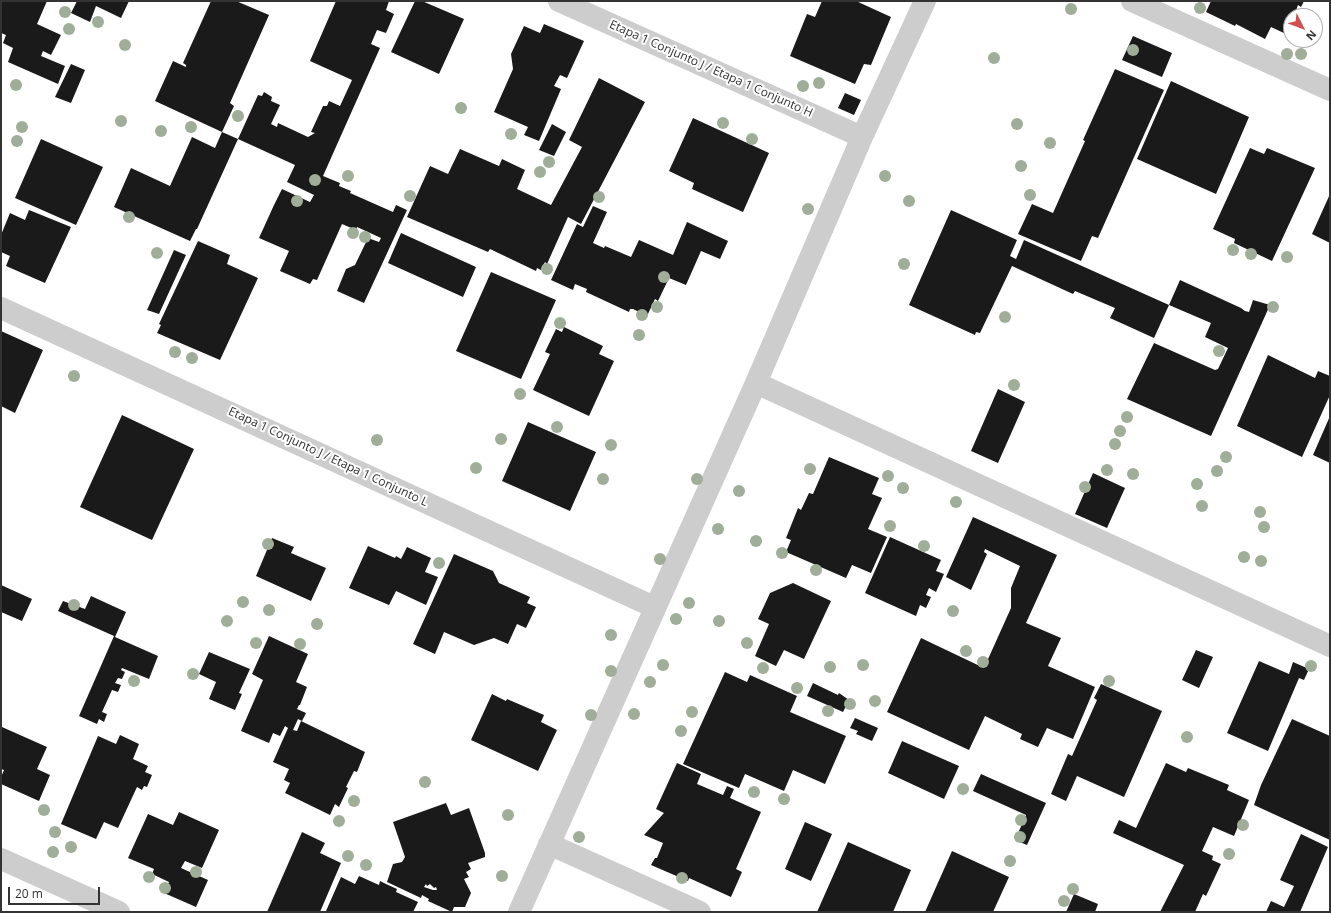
<!DOCTYPE html>
<html>
<head>
<meta charset="utf-8">
<style>
	body { margin:0 }
	#map { position:relative; width:1331px; height:913px; overflow:hidden; background:#fff; font-family:"Open Sans",sans-serif }
	canvas { display:block }
	.frame { position:absolute; inset:0; border:2px solid #333; pointer-events:none }
	.north { position:absolute; left:1283px; top:8px; width:40px; height:40px; box-sizing:border-box; background:#fff; border:1px solid #adadad; border-radius:50%; rotate:132deg; font-size:11px; font-weight:700; line-height:16px; text-align:center; color:#333 }
	.north::after { content:''; display:block; margin:auto; width:14px; height:18px; background:#d1504e; clip-path:polygon(50% 0,100% 100%,50% 72%,0 100%) }
	.scale { position:absolute; left:8px; top:887px; width:92px; height:18px; box-sizing:border-box; border:2px solid #333; border-top:0; padding-left:5px; font-size:12px; line-height:14px; white-space:nowrap; color:#333; -webkit-text-stroke:3px #fff; paint-order:stroke }
</style>
</head>
<body>
<div id="map">
<canvas width="1331" height="913"></canvas>
<div class="frame"></div>
<div class="north">N</div>
<div class="scale">20 m</div>
</div>
<script>
const ctx = document.querySelector('canvas').getContext('2d');
ctx.lineJoin = 'round';
function paint(path, color) {
  ctx.fillStyle = color;
  ctx.fill(path, 'evenodd');
}
function stroke(path, color, width, dash) {
  ctx.strokeStyle = color;
  ctx.lineWidth = width;
  ctx.lineCap = dash ? 'butt' : 'round';
  ctx.setLineDash(dash || []);
  ctx.stroke(path);
}
function label(font, color, halo, rows, align = 'center') {
  ctx.font = font + ' "Open Sans",sans-serif';
  ctx.lineWidth = 4;
  ctx.setLineDash([]);
  ctx.textBaseline = 'middle';
  ctx.strokeStyle = halo;
  ctx.fillStyle = color;
  for (const [text, x, y, turn = 0] of rows) {
    ctx.save();
    ctx.translate(x, y);
    ctx.rotate((+turn || 0) * Math.PI / 180);
    ctx.textAlign = isNaN(turn) ? turn : align;
    if (halo) ctx.strokeText(text, 0, 0);
    ctx.fillText(text, 0, 0);
    ctx.restore();
  }
}
const building = new Path2D(`
	M1,1H47L37,24L61,35L51,55L43,51L41,56L65,66L58,84L8,62L13,48L3,43L6,35L1,33Z
	M77,1H129L121,18L96,6L90,22L71,13Z
	M211,1H236L269,15L230,103L234,106L222,132L155,101L173,61L186,67V65L183,63Z
	M336,1H389L386,10L394,14L386,33L377,30L371,44L380,48L323,176L340,183L339,186L351,191L350,193L393,212L396,205L407,210L364,303L337,291L346,269L355,265L368,238L379,242L381,238L357,227L356,230L342,224L317,280L313,279L310,284L280,271L289,251L259,238L274,205L282,189L310,202L314,195L287,182L295,165L238,139L258,95L262,96L264,92L272,97L271,101L280,105L271,124L277,127L278,123L308,137L315,133L311,132L323,106H327L329,101L340,106L352,80L310,61Z
	M415,1H422L464,19L439,74L391,52Z
	M822,1H856L891,17L871,65L864,64L855,84L790,56L807,14L815,17Z
	M1211,1H1304L1301,7L1298,5L1294,16H1291V22L1286,34L1271,27L1265,39L1236,24L1235,26L1206,12Z
	M544,24L584,41L567,78L560,75L554,86L561,89L539,141L524,135L528,127L494,112L513,69L511,54L524,26L540,33Z
	M1133,36L1172,53L1162,77L1122,60Z
	M71,64L85,70L71,103L55,97Z
	M1115,69L1164,90L1098,238L1092,236L1081,261L1018,234L1032,204L1053,213L1085,141L1083,140Z
	M599,78L645,102L581,224L568,217L547,264L545,262L541,270L537,268L536,271L490,249L488,252L407,217L430,166L448,174L460,149L499,166L502,159L525,170L517,189L551,205L582,147L569,140Z
	M1171,81L1249,117L1216,194L1137,159Z
	M845,93L861,100L854,115L838,108Z
	M693,118L769,153L743,212L692,189L694,183L669,171Z
	M552,124L566,132L554,156L539,150Z
	M222,132L238,139L197,229H196L190,241L114,207L131,168L170,186L192,137L215,148Z
	M41,139L103,167L76,225L15,198Z
	M1250,148L1264,154L1267,148L1315,168L1272,261L1234,243L1235,239L1213,229Z
	M1330,194V243L1312,234Z
	M593,206L607,212L593,243L604,248L605,246L631,257L639,240L673,255L687,222L728,241L720,259L701,251L686,285L669,278L658,301L655,299L647,316L633,309H630L629,312L586,292L587,289L575,284L573,290L551,280L577,224L583,227Z
	M29,210L71,227L45,283L6,266L10,256L1,252V235L10,213L25,220Z
	M951,210L1017,240L1010,256L1016,259L1024,240L1169,305L1154,338L1110,318L1115,308L1075,291L1073,294L1012,266L980,333L976,332L975,335L909,305Z
	M401,233L476,267L463,297L388,263Z
	M198,241L230,255L227,264L258,278L220,360L157,333L161,325L159,324Z
	M174,250L186,255L159,314L147,310Z
	M491,272L556,300L521,379L456,351Z
	M1180,280L1241,308L1245,311L1249,312L1253,300L1270,305L1211,436L1127,399L1154,343L1215,370L1218,369L1228,348L1205,337L1211,323L1169,305Z
	M564,327L603,346L599,354L614,361L589,416L533,390L550,354L545,352L556,329L562,332Z
	M1,331L43,350L15,413L1,406Z
	M1268,355L1315,378L1318,371L1330,376V395L1302,457L1237,426Z
	M998,389L1025,402L998,463L971,451Z
	M122,415L194,449L152,540L80,507Z
	M1330,416V463L1313,455Z
	M528,422L596,452L570,511L502,481Z
	M829,457L879,478L872,494L882,498L868,529L887,537L871,573L852,565L846,578L786,552L791,540L786,538L798,508L801,510L809,493L813,494Z
	M1093,473L1125,488L1107,528L1075,514Z
	M973,517L1057,555L1026,623L1061,638L1048,666L1095,687L1073,739L1047,728L1038,747L1020,739L1022,734L985,716L969,750L887,712L921,638L984,668L1011,608V588L1020,566L985,549L984,552L987,554L971,590L946,577Z
	M890,537L941,560L936,571L944,574L936,592L929,588L926,595L931,597L926,608L920,605L916,616L865,593Z
	M272,538L294,547L291,553L326,568L311,601L256,576Z
	M368,546L395,558L396,556L401,559L407,547L431,558L425,572L438,577L426,605L396,591L389,605L349,588Z
	M454,554L493,571L499,583L530,597L527,603L536,607L526,628L517,624L508,644L494,638L474,645L444,632L435,654L413,644Z
	M793,583L831,601L804,659L784,650L776,666L755,656L769,624L758,619L770,593Z
	M1,585L32,599L22,621L1,612Z
	M91,596L126,612L115,637L158,656L149,679L122,668L121,670L125,672L122,679L118,678L115,683L121,685L118,692L112,690L102,712L107,714L104,722L99,719L97,724L79,716L114,636L58,611L63,601L85,609Z
	M269,636L308,654L296,682L307,687L300,705H299L297,709L306,713L302,721L298,719L293,730L297,731L301,721L365,752L357,772L354,771L346,787L348,788L339,807L335,804L330,815L285,793L290,783L284,780L289,769L273,762L288,728L285,726L280,736L273,733L269,743L241,731L263,680L252,674Z
	M1196,650L1213,657L1199,688L1182,680Z
	M209,652L250,669L239,693L242,694L235,710L209,699L216,682L199,674Z
	M1259,661L1289,674L1293,662L1309,669L1304,680L1299,678L1268,751L1227,733Z
	M725,672L747,682L750,675L797,696L790,712L846,736L825,784L793,770L784,791L745,774L739,788L683,764Z
	M813,683L838,695L839,693L849,700L843,712L807,696Z
	M1101,684L1162,711L1124,797L1077,776L1066,801L1051,794L1068,754L1072,756L1097,700L1094,698Z
	M492,694L506,701L507,699L544,715L541,722L557,730L538,771L471,740Z
	M855,718L878,728L872,741L856,734L858,731L850,728Z
	M1292,719L1330,736V840L1254,805L1261,785Z
	M2,727L47,747L37,769L50,775L39,801L1,784V777L4,770L1,769Z
	M120,735L139,744L133,759L148,766L145,772L152,775L147,787L144,786L142,790L137,787L118,828L104,822L96,839L61,824L98,736L116,744Z
	M902,741L959,766L944,799L888,773Z
	M677,763L701,774L697,784L723,795L727,786L734,789L730,798L761,812L736,869L742,872L731,897L689,878L688,881L651,865L655,858H657L663,843L644,835L664,813L656,809Z
	M1166,763L1186,772L1188,768L1229,785L1227,790L1249,800L1234,836L1213,827L1202,851L1213,856L1212,860L1221,864L1206,896L1203,894L1195,912H1160L1184,865L1113,833L1119,820L1136,828Z
	M981,774L1046,803L1027,845L1015,840L1026,815L973,791Z
	M446,803L451,815L469,808L485,853V857L468,863L471,869L466,872L469,877L464,879L471,893L465,907H454L452,912L428,901L429,899L422,895L421,898L387,882L393,864L402,862L405,857L393,822ZM426,884L427,886L430,884L434,888L436,887L437,890H433L424,887Z
	M179,812L219,830L202,868L185,861L181,868L208,880L196,907L164,893L169,882L152,874L154,869L128,858L148,814L173,825Z
	M805,822L832,834L811,881L785,869Z
	M302,832L325,843L320,853L341,863L320,912H267Z
	M1301,834L1328,847L1300,912H1266L1271,901L1284,907L1294,886L1280,880Z
	M848,842L911,870L893,912H817Z
	M952,851L1009,877L993,912H925Z
	M359,876L379,885L380,881L386,884L397,889L396,892L418,902L413,912L326,911L341,877L355,884Z
	M1074,894L1098,904L1095,912H1066Z`);
const minor = new Path2D(`
	M559,1L862,137
	M1132,1L1330,90
	M1,308L654,607
	M756,383L1330,646
	M549,844L700,912
	M1,859L119,912
	M519,912L756,383L862,137L925,1`);
const trees = [
	[1200,8],
	[1071,9],
	[65,12],
	[98,22],
	[69,29],
	[125,45],
	[1133,50],
	[1287,54],
	[1301,54],
	[994,58],
	[819,83],
	[16,85],
	[803,86],
	[461,108],
	[238,116],
	[121,121],
	[723,123],
	[1017,124],
	[22,127],
	[191,127],
	[161,131],
	[511,134],
	[752,139],
	[17,141],
	[1050,143],
	[549,162],
	[1021,166],
	[540,172],
	[348,176],
	[885,176],
	[315,180],
	[1030,195],
	[410,196],
	[599,197],
	[297,201],
	[909,201],
	[808,209],
	[129,217],
	[353,233],
	[365,237],
	[1233,250],
	[157,253],
	[1251,254],
	[1287,257],
	[904,264],
	[547,269],
	[664,277],
	[657,307],
	[1273,307],
	[642,315],
	[1005,317],
	[560,323],
	[639,335],
	[1219,351],
	[175,352],
	[192,358],
	[74,376],
	[1014,385],
	[520,394],
	[1127,417],
	[557,427],
	[1120,431],
	[501,439],
	[377,440],
	[1115,444],
	[611,445],
	[1226,457],
	[476,468],
	[810,469],
	[1107,470],
	[1217,471],
	[1133,474],
	[888,476],
	[603,479],
	[697,479],
	[1197,484],
	[1085,487],
	[903,488],
	[739,491],
	[956,502],
	[1202,506],
	[1260,512],
	[890,526],
	[1264,527],
	[718,529],
	[756,541],
	[268,544],
	[924,546],
	[782,553],
	[1244,557],
	[660,559],
	[1261,561],
	[439,563],
	[816,570],
	[243,602],
	[689,603],
	[74,605],
	[269,610],
	[953,611],
	[676,619],
	[227,621],
	[719,621],
	[317,624],
	[611,635],
	[256,643],
	[747,643],
	[300,644],
	[966,651],
	[983,662],
	[663,665],
	[863,665],
	[1311,666],
	[830,667],
	[763,668],
	[611,671],
	[193,674],
	[134,681],
	[1109,681],
	[650,682],
	[797,688],
	[875,701],
	[850,704],
	[828,711],
	[692,712],
	[634,714],
	[591,715],
	[681,731],
	[1187,737],
	[425,782],
	[963,789],
	[754,792],
	[784,799],
	[354,801],
	[44,810],
	[508,815],
	[1021,820],
	[339,821],
	[1243,825],
	[55,832],
	[579,837],
	[1020,837],
	[71,847],
	[53,852],
	[1229,854],
	[348,856],
	[1010,861],
	[366,865],
	[196,872],
	[502,876],
	[149,877],
	[682,878],
	[165,888],
	[1073,889],
	[1064,901]
];
const streetNames = [
	["Etapa 1 Conjunto J / Etapa 1 Conjunto H",711,69,24],
	["Etapa 1 Conjunto J / Etapa 1 Conjunto L",328,457,25]
];
paint(building, '#1a1a1a');
stroke(minor, '#cdcdcd', 22);
ctx.fillStyle = '#a0ad99';
for (const [x, y] of trees) {
  ctx.beginPath();
  ctx.arc(x, y, 6, 0, 2 * Math.PI);
  ctx.fill();
}
label('12px', '#333', '#fff', streetNames);
</script>
</body>
</html>
